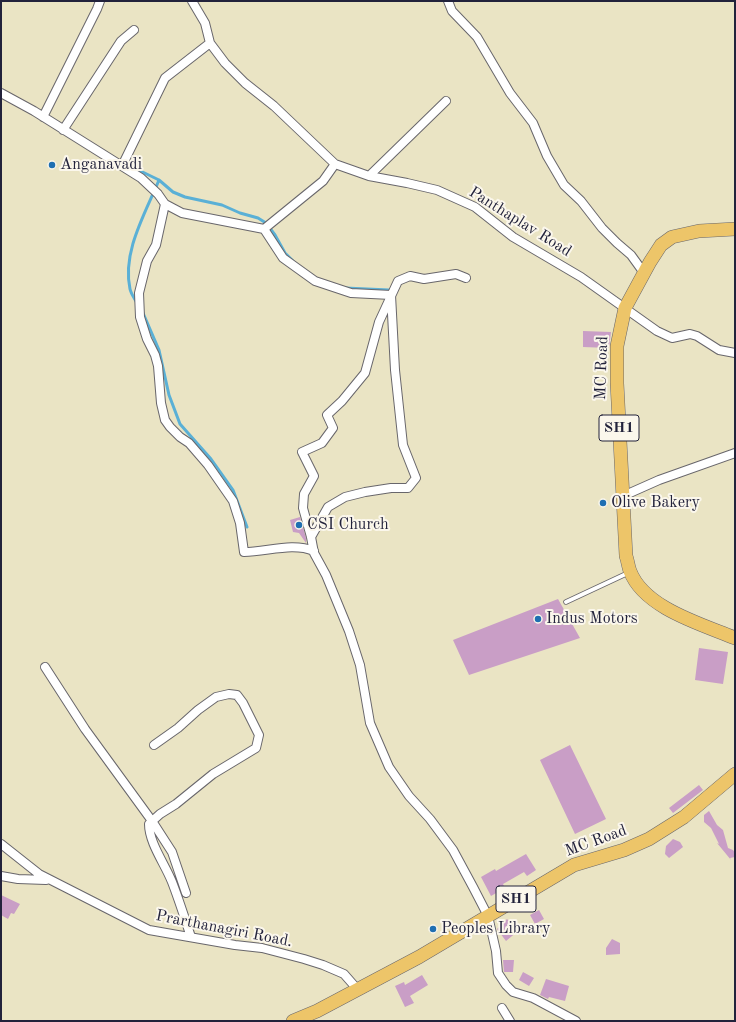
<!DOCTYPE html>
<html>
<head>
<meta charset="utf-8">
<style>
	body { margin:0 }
	#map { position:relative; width:736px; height:1022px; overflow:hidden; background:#eae4c4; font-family:"Old Standard TT",serif }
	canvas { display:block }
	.frame { position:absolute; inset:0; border:2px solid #22223b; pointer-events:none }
</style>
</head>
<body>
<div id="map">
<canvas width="736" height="1022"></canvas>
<div class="frame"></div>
</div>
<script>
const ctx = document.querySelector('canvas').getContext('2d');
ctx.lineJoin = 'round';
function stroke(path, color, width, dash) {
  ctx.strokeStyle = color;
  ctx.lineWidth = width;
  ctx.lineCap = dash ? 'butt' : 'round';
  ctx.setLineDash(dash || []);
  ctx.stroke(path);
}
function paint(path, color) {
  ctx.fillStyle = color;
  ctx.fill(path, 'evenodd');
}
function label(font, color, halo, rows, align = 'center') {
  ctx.font = font + ' "Old Standard TT",serif';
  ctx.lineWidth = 4;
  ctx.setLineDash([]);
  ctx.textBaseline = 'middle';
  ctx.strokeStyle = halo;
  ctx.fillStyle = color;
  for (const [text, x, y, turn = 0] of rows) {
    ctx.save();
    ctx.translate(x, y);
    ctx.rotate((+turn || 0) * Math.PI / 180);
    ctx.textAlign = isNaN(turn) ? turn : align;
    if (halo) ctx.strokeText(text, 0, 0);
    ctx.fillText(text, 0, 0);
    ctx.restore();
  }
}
const stream = new Path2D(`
	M124,163L159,180L173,192L185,197L222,205L240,213L258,218L266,223L275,235L285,253L293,261
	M345,288L389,290
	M137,303C135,299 131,294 130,289C122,252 145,214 159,180
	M143,313L159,350L169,395L180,424L211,459L233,490L247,527`);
const building = new Path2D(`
	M583,331L611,332L609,348L583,347Z
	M300,517L306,538V543L299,533L293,532L290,520Z
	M558,599L580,638L469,675L453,640Z
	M699,648L728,652L723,684L695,680Z
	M570,745L606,819L575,834L540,760Z
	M699,785L703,790L673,813L669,808Z
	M709,811L717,825L723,830L728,848L733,850L735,853V857L730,858L731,860L717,843L719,844L711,828L704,822V815Z
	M673,839L680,842L683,847L669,858L665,854L666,846Z
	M526,854L536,870L527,876L524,872L503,884L505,888L491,896L481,877L495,869L496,871Z
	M1,895L20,904L14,914L11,913L8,919L1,915Z
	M539,910L544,919L535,924L530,915Z
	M507,919L518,931L506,941L497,929Z
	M612,939L620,943V954L606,955V948Z
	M503,960H514L513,972H504Z
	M523,972L534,978L529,986L519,980Z
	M422,975L428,985L410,996L414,1003L405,1007L395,986L404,982L405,985Z
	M546,979L569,986L565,1001L549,997L548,999L540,995Z`);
const service = new Path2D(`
	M566,602L628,573`);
const minor = new Path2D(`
	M192,1L205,23L210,43L225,63L245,83L274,106L335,164L369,176L407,183L437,190L475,207L513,237L581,277L657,331L672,338L690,334L697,336L719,350L735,353
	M448,1L452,11L477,37L510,93L533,123L547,156L564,185L581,201L602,228L617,243L631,255L644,273
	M1,93L34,111L141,178L158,194L165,204L182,213L264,229
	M43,117L97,9L100,1
	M63,130L121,41L134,30
	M122,166L165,78L210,43
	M369,176L446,101
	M165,204L156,245L147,261L139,293L140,317L147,339L155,355L158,366L161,403L165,420L170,427L180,437L189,443L208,465L233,501L240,523L244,552C267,552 292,542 314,551
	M264,229L283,258L315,281L351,293L391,295L395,370L403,445L416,478L408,488H391L365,492L345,497L328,507L311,537
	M264,229L323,181L335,164
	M466,278L456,274L424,279L410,276L398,281L379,322L365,373L342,401L327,415L333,428L322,443L302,452L314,476L304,494L303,508L311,537L314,553L326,575L349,631L360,665L370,723L389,767L409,796L430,819L453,850L473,887L488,916L496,951L498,973L506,985L513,992L533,998L576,1021
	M623,496L659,480L735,453
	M45,667L85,729L152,821L172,852L186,893
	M154,745L178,728L198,710L216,697L229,694L237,695L243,703L259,735L256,748L213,774L176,804L160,814L149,824C149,843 165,864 172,882C179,900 185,919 191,937
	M1,844L39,874L149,930L235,945L262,948L304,959L323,965L344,974L358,990
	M1,876L18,879L46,880
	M502,1008L510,1021`);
const primary = new Path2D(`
	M735,229L699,231L672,237L661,245L650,262L625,308L617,346V383L626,556C628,561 628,566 630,571C644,608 701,624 735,638
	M293,1021L317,1011L419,957L574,865L624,850L649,839L684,817L735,774`);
const markers = [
	[52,165,4,"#1f6fb2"],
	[603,503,4,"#1f6fb2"],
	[299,525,4,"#1f6fb2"],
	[538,619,4,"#1f6fb2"],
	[433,929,4,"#1f6fb2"]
];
const shields = [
	[619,428,40],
	[516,899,40]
];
const shieldNames = [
	["SH1",619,428],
	["SH1",516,899]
];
const poiNames = [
	["Anganavadi",60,165],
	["Olive Bakery",611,503],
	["CSI Church",307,525],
	["Indus Motors",546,619],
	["Peoples Library",441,929]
];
const streetNames = [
	["Panthaplav Road",520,222,32],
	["MC Road",602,368,-88],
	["MC Road",596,841,-20],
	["Prarthanagiri Road.",224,929,11]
];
stroke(stream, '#5ab0d6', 3);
paint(building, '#c99ec6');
stroke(service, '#68666b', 5.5);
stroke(minor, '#68666b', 10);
stroke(primary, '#68666b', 14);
stroke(service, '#fff', 4);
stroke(minor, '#fff', 8);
stroke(primary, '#edc569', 13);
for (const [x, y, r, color] of markers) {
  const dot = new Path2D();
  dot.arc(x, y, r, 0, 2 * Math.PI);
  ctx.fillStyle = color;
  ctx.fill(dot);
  stroke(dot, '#fbf7ec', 1.5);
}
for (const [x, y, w] of shields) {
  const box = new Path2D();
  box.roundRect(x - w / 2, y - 13, w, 26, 3);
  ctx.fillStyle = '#fbf7ec';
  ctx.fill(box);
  stroke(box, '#22223b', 1);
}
label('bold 15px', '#22223b', null, shieldNames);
label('16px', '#22223b', '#fbf7ec', poiNames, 'left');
label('16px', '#22223b', '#fbf7ec', streetNames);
</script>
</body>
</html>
